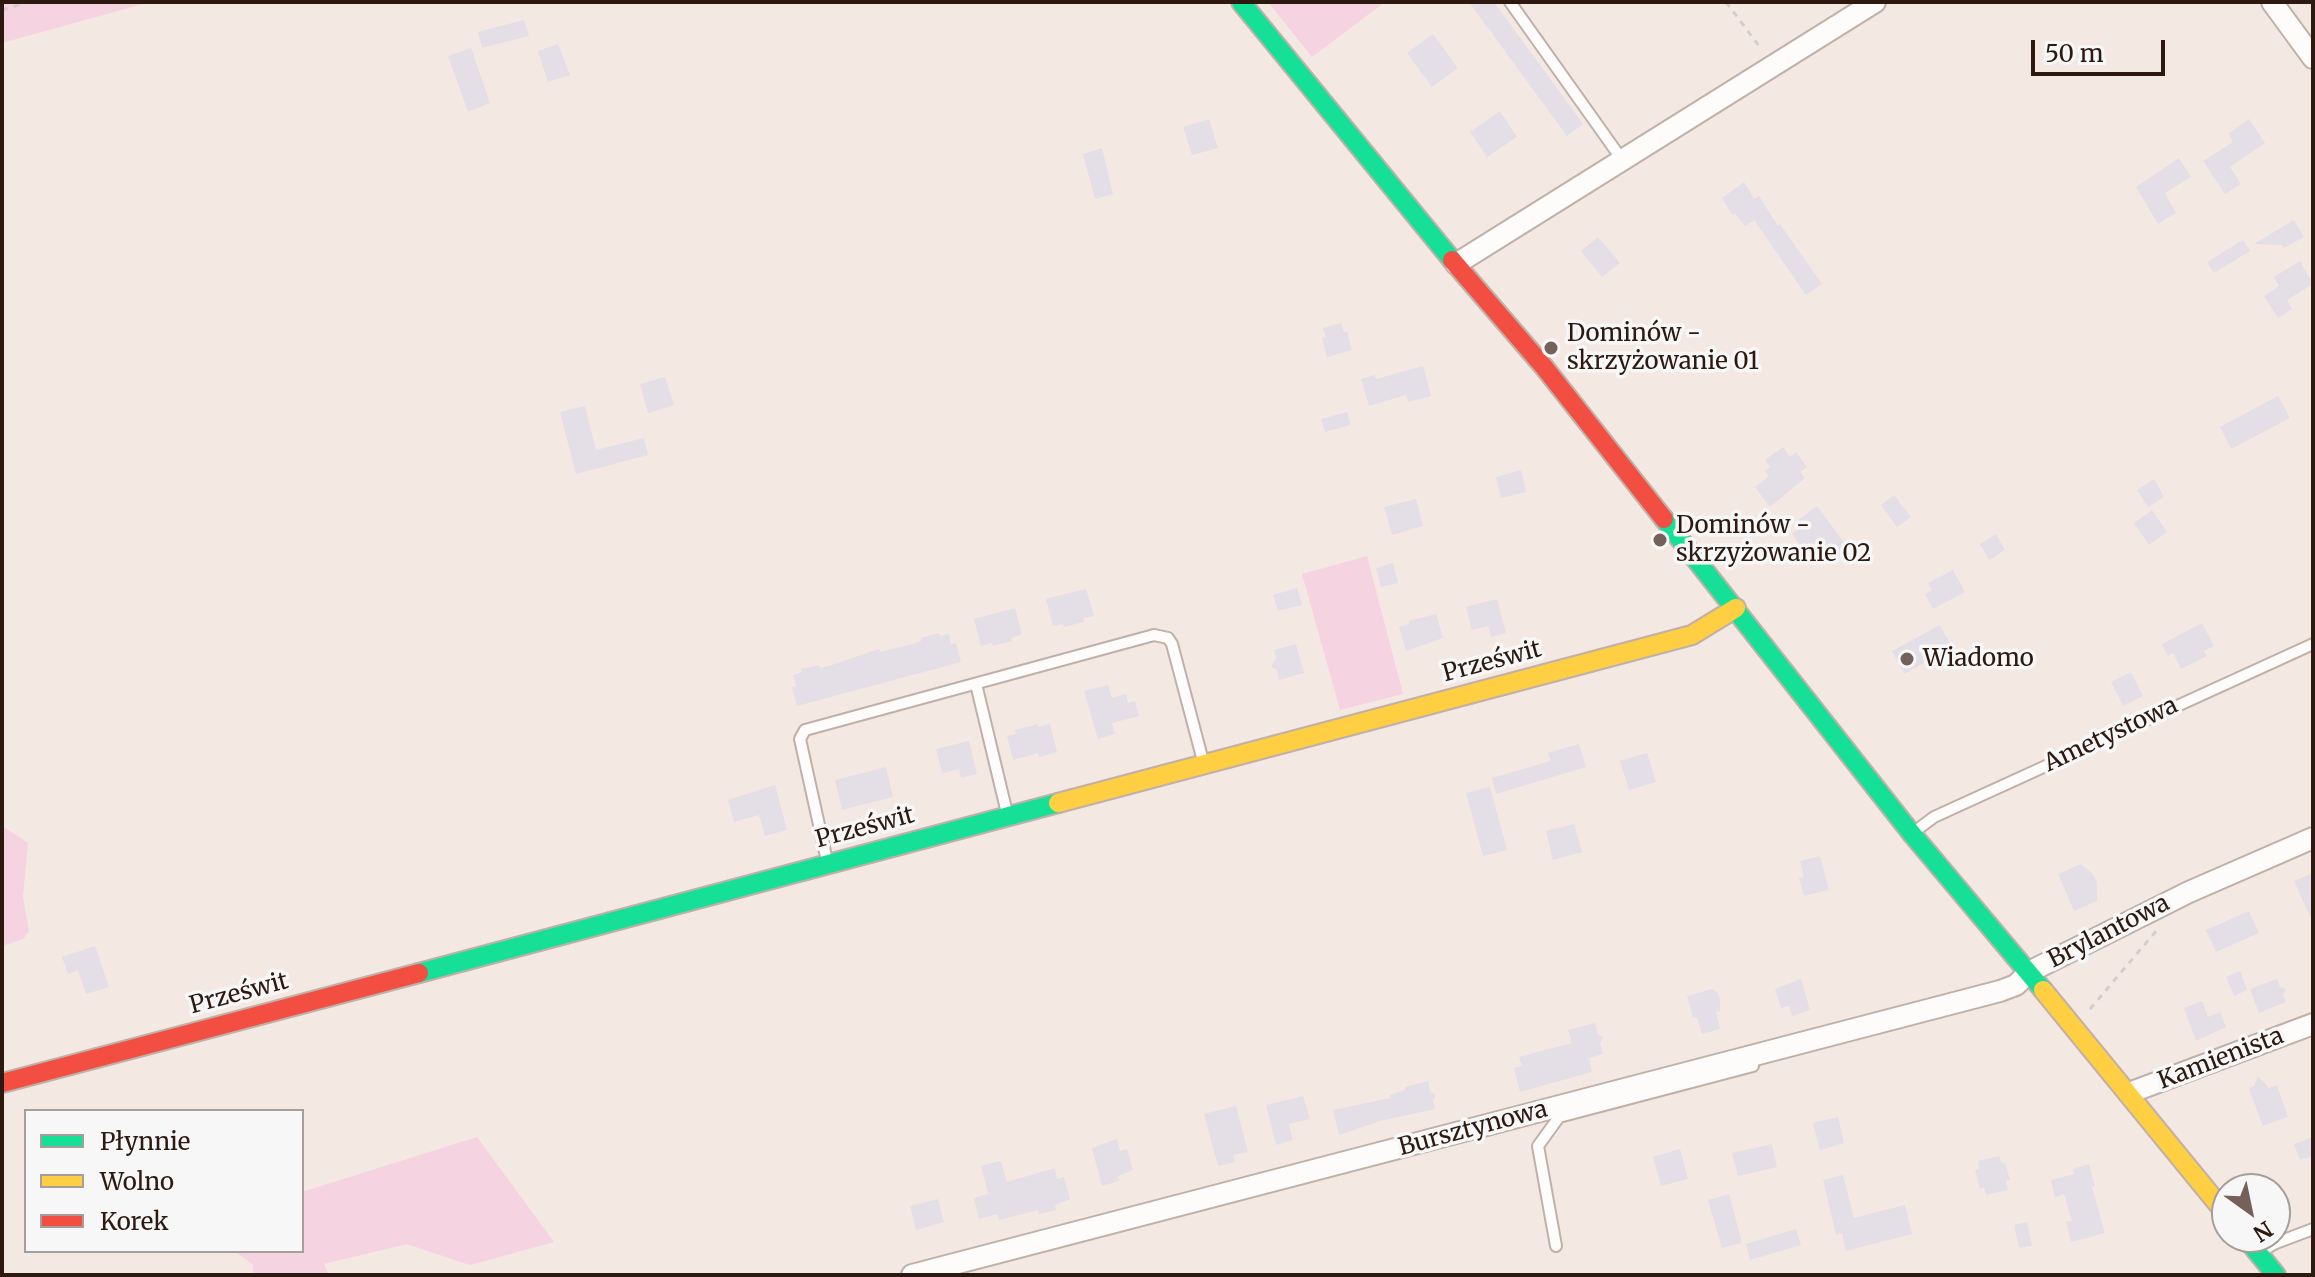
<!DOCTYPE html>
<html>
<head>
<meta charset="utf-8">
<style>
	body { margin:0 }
	#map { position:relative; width:2315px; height:1277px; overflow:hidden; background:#f4e8e2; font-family:Merriweather,serif }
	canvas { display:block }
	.frame { position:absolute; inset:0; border:4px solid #2d1910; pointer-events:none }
	.legend { position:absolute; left:24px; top:1109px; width:280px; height:144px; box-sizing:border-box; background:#f7f7f7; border:2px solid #a69e9b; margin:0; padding:10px 14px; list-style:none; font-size:24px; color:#2d1910 }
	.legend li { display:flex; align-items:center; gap:16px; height:40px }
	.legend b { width:40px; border:2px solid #a69e9b }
	.north { position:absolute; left:2211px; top:1173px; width:80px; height:80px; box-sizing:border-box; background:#f7f7f7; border:2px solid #a69e9b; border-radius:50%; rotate:147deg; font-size:22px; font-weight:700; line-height:32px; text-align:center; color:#2d1910 }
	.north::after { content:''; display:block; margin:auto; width:28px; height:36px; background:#73615a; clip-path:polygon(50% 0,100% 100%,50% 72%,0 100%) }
	.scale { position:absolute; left:2031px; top:40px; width:134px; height:36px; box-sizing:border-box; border:4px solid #2d1910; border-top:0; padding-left:10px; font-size:24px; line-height:28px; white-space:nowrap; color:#2d1910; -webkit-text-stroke:6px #f7f7f7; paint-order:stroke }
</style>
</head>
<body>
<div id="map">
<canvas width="2315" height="1277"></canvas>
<div class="frame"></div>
<ul class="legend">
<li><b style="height:10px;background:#16e098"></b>Płynnie</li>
<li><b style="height:10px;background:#ffcf43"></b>Wolno</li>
<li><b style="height:10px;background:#f24e42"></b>Korek</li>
</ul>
<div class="north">N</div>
<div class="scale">50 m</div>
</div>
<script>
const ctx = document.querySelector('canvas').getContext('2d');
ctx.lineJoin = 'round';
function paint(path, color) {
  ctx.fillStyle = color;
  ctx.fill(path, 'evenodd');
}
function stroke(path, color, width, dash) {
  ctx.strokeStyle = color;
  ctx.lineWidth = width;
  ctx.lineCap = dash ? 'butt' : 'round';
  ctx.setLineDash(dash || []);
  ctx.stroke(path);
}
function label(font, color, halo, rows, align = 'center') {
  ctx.font = font + ' Merriweather,serif';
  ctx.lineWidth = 7;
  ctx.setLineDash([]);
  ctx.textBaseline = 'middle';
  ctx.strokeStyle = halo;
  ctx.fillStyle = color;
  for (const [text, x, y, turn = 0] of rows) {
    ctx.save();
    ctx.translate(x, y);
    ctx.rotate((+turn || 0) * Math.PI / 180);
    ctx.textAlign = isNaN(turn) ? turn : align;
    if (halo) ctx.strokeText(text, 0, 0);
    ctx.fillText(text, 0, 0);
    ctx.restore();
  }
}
const green = new Path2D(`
	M2,2H150L2,43Z
	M1268,2H1385L1312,57Z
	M1367,556L1403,694L1340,710L1302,574Z
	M2,826L28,843L23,897L29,931L23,939L2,946Z
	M477,1137L554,1242L470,1265L407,1244L324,1264L329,1275H253V1265L235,1251H302V1192Z`);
const building = new Path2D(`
	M1469,2H1494L1583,124L1567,136Z
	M524,20L529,36L482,48L478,32Z
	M1433,34L1458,68L1432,87L1407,53Z
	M558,44L570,75L548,82L538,51Z
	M471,48L490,103L468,112L448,56Z
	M1500,111L1517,137L1487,157L1470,132Z
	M1209,119L1218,148L1192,155L1183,127Z
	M2249,119L2265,143L2230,167L2241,184L2225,194L2203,161L2233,142L2228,134Z
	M1102,148L1113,194L1095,199L1083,154Z
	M2179,158L2191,177L2165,193L2176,213L2158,224L2136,187Z
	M1744,182L1754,199L1759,196L1778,226L1780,224L1822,284L1806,295L1754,220L1745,226L1735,213L1732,215L1722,198Z
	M2294,220L2304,237L2284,248L2282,245L2254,244Z
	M1598,237L1620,263L1602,277L1581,251Z
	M2243,240L2250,251L2214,273L2207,262Z
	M2300,261L2313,284L2287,300L2292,309L2278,318L2264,296L2279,286L2274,277Z
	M1341,323L1344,332L1347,331L1352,350L1327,357L1322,338L1326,337L1323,328Z
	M1423,366L1431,396L1408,402L1406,395L1369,406L1361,379L1375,375L1376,379Z
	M665,377L674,405L648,413L640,384Z
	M2278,396L2290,418L2231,449L2220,427Z
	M585,406L596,450L644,438L648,455L576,474L560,412Z
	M1347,412L1351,425L1325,432L1321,419Z
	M1783,447L1790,457L1796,452L1807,467L1800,472L1805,478L1770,507L1755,487L1769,476L1765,471L1770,467L1765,460Z
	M1521,470L1526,492L1501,498L1496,477Z
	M2154,479L2164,497L2148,507L2137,490Z
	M1894,495L1911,517L1897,527L1881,505Z
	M1416,499L1423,526L1392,535L1384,507Z
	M1817,506L1849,549L1830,563L1816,544L1805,551L1792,534L1803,526L1798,520Z
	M2152,510L2167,532L2149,545L2134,523Z
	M1996,534L2005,550L1989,560L1980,544Z
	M1393,563L1398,583L1381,587L1376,568Z
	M1953,570L1965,592L1933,609L1925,594L1932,590L1928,583Z
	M1297,588L1302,605L1278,611L1273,595Z
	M1086,589L1094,616L1083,618L1084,622L1064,627L1063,624L1053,626L1046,599Z
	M1497,599L1506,633L1491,637L1488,626L1472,630L1466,607Z
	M1015,608L1022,634L1011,638L1012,641L993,646L992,643L981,646L974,619Z
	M1436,614L1443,638L1406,651L1399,627L1409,624V621Z
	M2202,623L2214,646L2204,651L2207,656L2181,669L2173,653L2168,656L2162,644Z
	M1940,625L1952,647L1904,674L1892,651Z
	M939,633L940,636L949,634L951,644L956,643L961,662L797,706L792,687L796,686L793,675L802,672L801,669L819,665L820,668L829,666L879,649L880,652L913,644L921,641V638Z
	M1296,644L1304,673L1279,680L1277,670L1271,667L1276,658L1274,650Z
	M2131,672L2143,696L2123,706L2111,682Z
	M1108,685L1112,698L1126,694L1128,703L1135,701L1139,716L1112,723L1115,734L1098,739L1084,691Z
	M1038,724V727L1050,724L1057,752L1039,757L1038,753L1013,760L1007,736L1016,734L1015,730Z
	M969,741L977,774L961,778L959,769L942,773L936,749Z
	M1579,744L1586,767L1496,794L1492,778L1551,761L1548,753Z
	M1647,753L1656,782L1629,790L1620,761Z
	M886,767L893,797L842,810L835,780Z
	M775,785L787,830L765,836L759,815L734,822L728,800Z
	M1490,787L1507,850L1483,856L1466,793Z
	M1574,824L1582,852L1553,860L1546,831Z
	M1820,856L1829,890L1804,896L1799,878L1804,877L1800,861Z
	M2081,864L2093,874L2097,882V901L2074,911L2058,874Z
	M2313,873V923L2294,881Z
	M2249,911L2259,933L2216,952L2206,930Z
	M95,946L109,987L86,994L78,970L68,974L62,957Z
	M2240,971L2247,990L2234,996L2226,977Z
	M1801,979L1810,1010L1792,1016L1789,1006L1781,1008L1775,989Z
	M2277,979L2280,987L2286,989L2283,995L2286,1002L2259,1013L2250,989Z
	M1712,989L1718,993L1720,1000V1011L1716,1012L1720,1029L1702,1034L1697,1017L1693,1018L1687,996Z
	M2202,1001L2208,1017L2220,1012L2226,1027L2196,1041L2184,1008Z
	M1595,1023L1598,1034L1603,1038L1600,1043L1603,1054L1589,1058L1592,1072L1520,1092L1514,1068L1522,1066L1519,1057L1572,1043L1568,1030Z
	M2258,1076L2269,1088L2277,1085L2288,1117L2263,1126L2249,1089L2254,1086Z
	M1428,1081L1430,1091L1436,1095L1433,1101L1435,1109L1380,1121L1339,1135L1333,1110L1390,1098V1095L1405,1090V1087Z
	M1303,1096L1310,1119L1289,1124L1293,1140L1276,1145L1266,1105Z
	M1236,1106L1248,1152L1233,1155L1235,1162L1218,1166L1204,1114Z
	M1838,1117L1844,1143L1820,1150L1813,1123Z
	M2313,1137V1156L2300,1160L2294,1144Z
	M1117,1139L1120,1151L1127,1149L1133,1170L1118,1176L1119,1181L1102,1186L1092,1148Z
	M1772,1144L1777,1167L1738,1176L1732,1153Z
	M1680,1149L1688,1179L1661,1186L1653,1157Z
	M1999,1156L2002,1164L2005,1163L2010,1180L2006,1181L2008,1190L1986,1195L1984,1187L1980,1189L1975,1170L1979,1169L1978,1161Z
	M1001,1161L1007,1182L1055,1168L1057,1179L1064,1177L1070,1199L1055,1205L1056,1210L1039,1214L1038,1210L999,1220L997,1214L979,1219L974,1198L988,1194L981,1166Z
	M2089,1164L2095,1186L2092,1187L2105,1233L2071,1242L2066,1222L2072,1221L2064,1194L2055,1197L2051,1180L2074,1174L2073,1169Z
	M1843,1175L1854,1218L1905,1205L1912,1234L1846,1251L1842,1233L1836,1235L1823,1180Z
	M1729,1194L1742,1243L1722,1248L1708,1200Z
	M938,1199L944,1222L916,1230L910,1206Z
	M2027,1222L2032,1246L2019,1248L2014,1225Z
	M1796,1229L1801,1245L1750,1260L1746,1244Z`);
const path = new Path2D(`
	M1726,2L1762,50
	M2,10L29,2
	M2090,1009L2157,930`);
const lane = new Path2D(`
	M1510,2L1623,161
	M976,684L1007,813
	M1914,832L1934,817L2313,644
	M827,861L800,739L805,730L1154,635L1168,638L1172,644L1203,761
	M1556,1246L1538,1146L1559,1117L1753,1066
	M2260,1252L2276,1243L2313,1229`);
const street = new Path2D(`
	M2272,2L2313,58
	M1456,264L1875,2
	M2129,1093L2313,1024
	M912,1275L2000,991L2016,985L2029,972L2189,892L2313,838`);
const fast = new Path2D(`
	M1241,2L1452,260
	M1664,519L1912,834L2043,990
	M419,973L1058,803
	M2245,1237L2276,1275`);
const slow = new Path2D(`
	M1058,803L1692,635L1736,608
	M2043,990L2227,1215`);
const jam = new Path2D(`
	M1452,260L1544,367L1664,519
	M2,1083L419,973`);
const markers = [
	[1551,348,8,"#73615a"],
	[1660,540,8,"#73615a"],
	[1907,659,8,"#73615a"]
];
const poiNames = [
	["Dominów -",1567,334],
	["skrzyżowanie 01",1567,362],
	["Dominów -",1676,526],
	["skrzyżowanie 02",1676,554],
	["Wiadomo",1923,659]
];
const streetNames = [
	["Prześwit",1492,662,-15],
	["Ametystowa",2111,735,-25],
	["Prześwit",865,828,-15],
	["Brylantowa",2109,932,-27],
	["Prześwit",239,994,-15],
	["Kamienista",2221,1059,-21],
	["Bursztynowa",1473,1129,-15]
];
paint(green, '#f6d3e0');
paint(building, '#e4dee6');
stroke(lane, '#bfb0a8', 14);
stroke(street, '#bfb0a8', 24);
stroke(fast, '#bfb0a8', 22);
stroke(slow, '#bfb0a8', 22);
stroke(jam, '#bfb0a8', 22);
stroke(path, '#d3cecd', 3, [6, 6]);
stroke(lane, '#fdfcfb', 10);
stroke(street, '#fdfcfb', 20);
stroke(fast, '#16e098', 18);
stroke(slow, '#ffcf43', 18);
stroke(jam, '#f24e42', 18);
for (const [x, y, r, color] of markers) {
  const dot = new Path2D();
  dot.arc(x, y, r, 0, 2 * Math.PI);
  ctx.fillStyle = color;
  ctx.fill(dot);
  stroke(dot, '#f7f7f7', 3);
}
label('24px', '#2d1910', '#f7f7f7', poiNames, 'left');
label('24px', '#2d1910', '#f7f7f7', streetNames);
</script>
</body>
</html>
